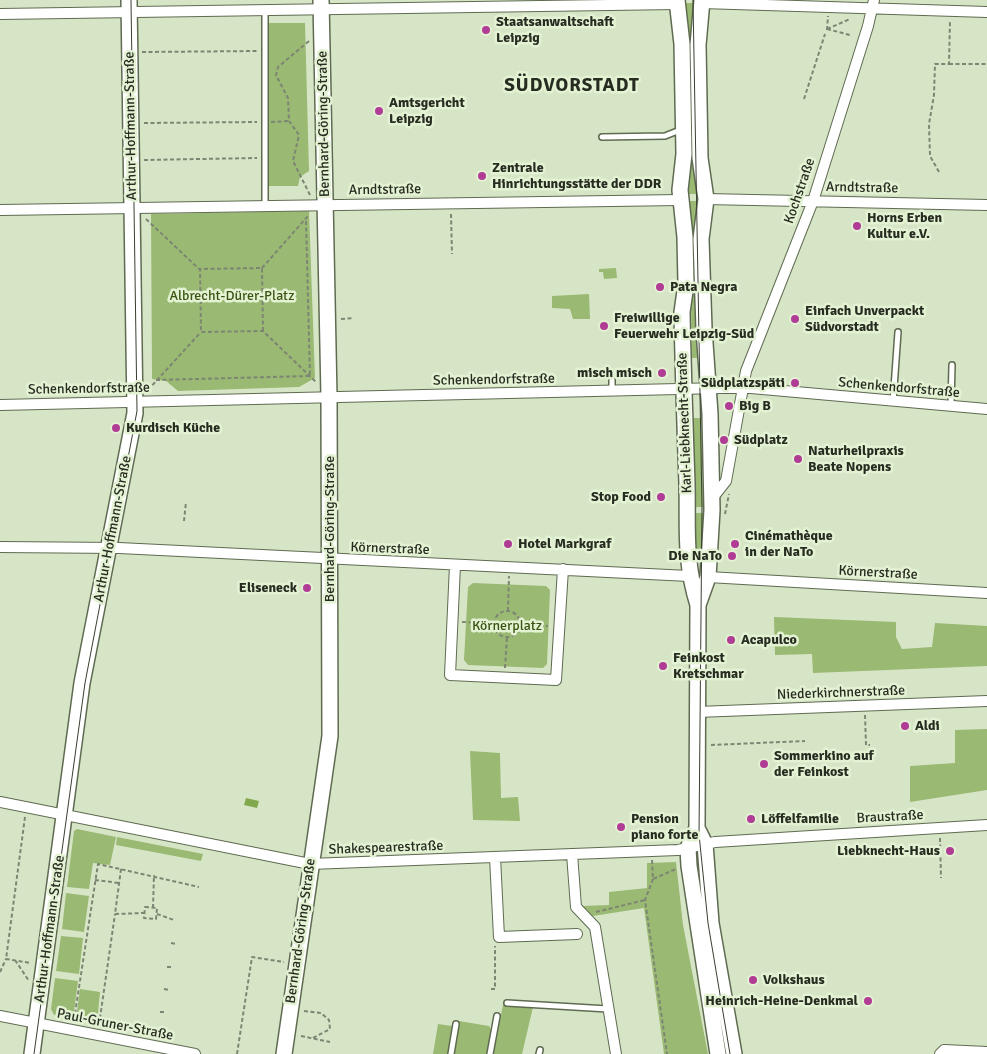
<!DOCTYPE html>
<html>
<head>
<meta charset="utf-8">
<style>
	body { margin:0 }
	canvas { display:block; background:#d7e5c7 }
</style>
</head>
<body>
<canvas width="987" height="1054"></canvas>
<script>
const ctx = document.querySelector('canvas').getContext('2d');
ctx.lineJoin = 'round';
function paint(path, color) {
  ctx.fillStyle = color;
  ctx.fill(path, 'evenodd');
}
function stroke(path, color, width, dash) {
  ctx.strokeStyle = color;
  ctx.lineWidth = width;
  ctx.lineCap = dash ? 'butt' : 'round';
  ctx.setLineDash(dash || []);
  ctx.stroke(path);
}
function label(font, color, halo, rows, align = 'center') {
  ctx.font = font + ' Signika,sans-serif';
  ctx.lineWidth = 5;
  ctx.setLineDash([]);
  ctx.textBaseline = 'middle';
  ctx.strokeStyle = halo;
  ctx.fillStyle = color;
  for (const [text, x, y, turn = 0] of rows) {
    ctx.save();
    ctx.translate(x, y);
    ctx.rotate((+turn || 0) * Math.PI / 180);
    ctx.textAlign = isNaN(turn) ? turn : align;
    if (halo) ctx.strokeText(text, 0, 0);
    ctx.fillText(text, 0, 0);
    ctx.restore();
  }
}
const green = new Path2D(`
	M685,3H695L699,194H689Z
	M268,23H305L309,171L300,177L298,186H269Z
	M689,201H699L701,358H692Z
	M309,211L315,378L299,387L178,391L166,381L152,379L151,214Z
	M616,268L617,278L604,279L603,272H599V269Z
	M589,294L590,319H573L570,309L552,308V296Z
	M692,418H701L703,507H694Z
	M695,513H703V554H694Z
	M473,583L546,586L550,590L547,664L543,668L468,665L464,660L468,587Z
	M774,617L896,622V637L902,649L932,647L935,623L987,626V666L813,673L812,654L775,655Z
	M987,729V790L910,802V766L955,763V730Z
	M470,751L500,753L501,798L518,797L520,821L473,820Z
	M77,829L116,837L110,865L93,863L89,889L67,887L74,831Z
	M117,837L203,854L201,861L116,845Z
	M676,862L683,925L708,1054H664L644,908L593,916L582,906L609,905V892L647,888V863Z
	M66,893L89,896L84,932L62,929Z
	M61,936L83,938L79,974L56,971Z
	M55,978L78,981L73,1019L54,1015L51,1009Z
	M80,989L100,992L97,1023L76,1019Z
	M503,1005L533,1007L522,1054H493Z
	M459,1021L489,1026L493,1033L489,1054H453Z
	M438,1024L452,1026L448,1054H433Z`);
const water = new Path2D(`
	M246,798L259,801L257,808L244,805Z`);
const path = new Path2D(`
	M827,29L850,19
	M827,29L850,35
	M827,30L828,16
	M309,41L278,67L276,75L288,98L289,121L299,135L293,161L310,195
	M142,52L258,51
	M949,64H987
	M804,99L825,34
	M271,122L289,121
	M144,123L257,122
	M144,160L257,158
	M939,172L930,156L929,124L934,95L935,64H949L950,20
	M451,214L452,254
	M146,219L199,269
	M306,221L310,376
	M262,268L308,216
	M341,319L354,318
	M263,331L262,268L200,269L201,332L263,331L316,382
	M156,380L310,376
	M148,390L200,333
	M725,514L729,494
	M184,521L186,502
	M494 624a13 13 0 1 1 26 0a13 13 0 1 1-26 0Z
	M508,611L509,576
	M462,622L494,623
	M520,624L548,626
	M505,668L507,637
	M865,715L866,745H870
	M711,745L805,741
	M25,817L6,959L31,963
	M940,838L941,878
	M652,860L653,879L676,869
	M121,869L115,914L144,913
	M653,879L645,900L667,1054
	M95,880L119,883
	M145,907L157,908L156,919L144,918Z
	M153,908L154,875
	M596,912L645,900
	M157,914L174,920
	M171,943L176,944
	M15,960L29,981
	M167,967H172
	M0,972L6,959
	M164,989L169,990
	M491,989H495V946
	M304,1011L321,1013L329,1020L330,1029L313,1038
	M160,1012H166
	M74,1020L98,864L199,887
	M99,1025L115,914
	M301,1036L330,1042
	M237,1054L252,957L284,962`);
const lane = new Path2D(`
	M602,137L665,136L680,130
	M265,205V10
	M612,380V390
	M893,402L898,332
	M951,406L952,365
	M507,1003L608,1009
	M451,1054L456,1024
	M490,1054L497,1016
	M539,1054L540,1050`);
const street = new Path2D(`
	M702,3L987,12
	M0,14L677,4
	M706,199L987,205
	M0,210L680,200
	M0,405L721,388H751L987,409
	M711,500L726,481L746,371L813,201L868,26L874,0
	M0,547L119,548L689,576
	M455,565L450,675L556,680L563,569
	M708,577L987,593
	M697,712L987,701
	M0,802L310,864L678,850L715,842L987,825
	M572,854L576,907L595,927L616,1054
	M495,857L499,937L577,934
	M0,1016L195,1054
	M940,1054L944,1050L987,1052`);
const secondary = new Path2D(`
	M677,0L682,44L684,154L680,190L685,237L686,284L682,312C683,369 685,426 687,484C688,529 684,560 698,605L697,828L705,844L711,923L734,1054
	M698,605L708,577L712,510L710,414L704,329L701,239L706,199L700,158L698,45L702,0
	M697,828L688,848L689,866L718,1054
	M32,1054L82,683L135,413L129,0
	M284,1054L330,736L329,397L321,0`);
const tram = new Path2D(`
	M693,0L702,507L699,834L708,923L730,1054
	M34,1054L85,683L137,411L131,0`);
const markers = [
	[486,30,5,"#b03c96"],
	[379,111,5,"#b03c96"],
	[482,176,5,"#b03c96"],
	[857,226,5,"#b03c96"],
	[660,287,5,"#b03c96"],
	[795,319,5,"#b03c96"],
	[604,326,5,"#b03c96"],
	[662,373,5,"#b03c96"],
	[795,383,5,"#b03c96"],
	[729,406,5,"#b03c96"],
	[116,428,5,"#b03c96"],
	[724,440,5,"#b03c96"],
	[798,459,5,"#b03c96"],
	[661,497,5,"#b03c96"],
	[508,544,5,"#b03c96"],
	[735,544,5,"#b03c96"],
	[732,556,5,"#b03c96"],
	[307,588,5,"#b03c96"],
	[731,640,5,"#b03c96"],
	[663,666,5,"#b03c96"],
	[905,726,5,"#b03c96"],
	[764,764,5,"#b03c96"],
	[751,819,5,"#b03c96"],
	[621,827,5,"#b03c96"],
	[950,851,5,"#b03c96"],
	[753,980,5,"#b03c96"],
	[868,1001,5,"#b03c96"]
];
const poiNames = [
	["Staatsanwaltschaft",496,22],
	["Leipzig",496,38],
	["Amtsgericht",389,103],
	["Leipzig",389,119],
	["Zentrale",492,168],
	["Hinrichtungsstätte der DDR",492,184],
	["Horns Erben",867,218],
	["Kultur e.V.",867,234],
	["Pata Negra",670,287],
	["Einfach Unverpackt",805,311],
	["Südvorstadt",805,327],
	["Freiwillige",614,318],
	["Feuerwehr Leipzig-Süd",614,334],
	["misch misch",652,373,"right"],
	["Südplatzspäti",785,383,"right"],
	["Big B",739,406],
	["Kurdisch Küche",126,428],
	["Südplatz",734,440],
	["Naturheilpraxis",808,451],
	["Beate Nopens",808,467],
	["Stop Food",651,497,"right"],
	["Cinémathèque",745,536],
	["in der NaTo",745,552],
	["Hotel Markgraf",518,544],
	["Die NaTo",722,556,"right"],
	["Eliseneck",297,588,"right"],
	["Acapulco",741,640],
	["Feinkost",673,658],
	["Kretschmar",673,674],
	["Aldi",915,726],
	["Sommerkino auf",774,756],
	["der Feinkost",774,772],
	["Pension",631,819],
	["piano forte",631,835],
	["Löffelfamilie",761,819],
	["Liebknecht-Haus",940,851,"right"],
	["Volkshaus",763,980],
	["Heinrich-Heine-Denkmal",858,1001,"right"]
];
const streetNames = [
	["Bernhard-Göring-Straße",324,124,-91],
	["Arthur-Hoffmann-Straße",131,126,-91],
	["Arndtstraße",862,188,1],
	["Arndtstraße",385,190,-1],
	["Kochstraße",800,191,-71],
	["Schenkendorfstraße",494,380,-1],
	["Schenkendorfstraße",899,388,5],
	["Schenkendorfstraße",89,389,-1],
	["Karl-Liebknecht-Straße",685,423,-92],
	["Arthur-Hoffmann-Straße",113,529,-79],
	["Bernhard-Göring-Straße",330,529,-90],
	["Körnerstraße",390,549,2],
	["Körnerstraße",878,573,3],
	["Niederkirchnerstraße",841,693,-2],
	["Braustraße",890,817,-3],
	["Shakespearestraße",386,848,-2],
	["Arthur-Hoffmann-Straße",50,929,-82],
	["Bernhard-Göring-Straße",301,931,-82],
	["Paul-Gruner-Straße",115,1025,11]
];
const parkNames = [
	["Albrecht-Dürer-Platz",232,296],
	["Körnerplatz",507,626]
];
const districtNames = [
	["SÜDVORSTADT",572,86]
];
paint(green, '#9ab973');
paint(water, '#82a84d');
stroke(lane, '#5f6b51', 8);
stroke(street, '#5f6b51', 12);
stroke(secondary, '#5f6b51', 18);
stroke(path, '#7d8672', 2, [4, 2.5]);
stroke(lane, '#fff', 5);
stroke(street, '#fff', 10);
stroke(secondary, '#fff', 15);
stroke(tram, '#393f32', 1);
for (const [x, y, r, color] of markers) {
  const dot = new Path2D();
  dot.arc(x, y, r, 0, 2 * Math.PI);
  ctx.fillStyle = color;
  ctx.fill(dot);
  stroke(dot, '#e4f2d4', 2);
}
label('bold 14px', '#272c21', '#e4f2d4', poiNames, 'left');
label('14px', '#272c21', '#e4f2d4', streetNames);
label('14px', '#3b5312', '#e4f2d4', parkNames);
ctx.letterSpacing = '1px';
label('bold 19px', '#272c21', '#e4f2d4', districtNames);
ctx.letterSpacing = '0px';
</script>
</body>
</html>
